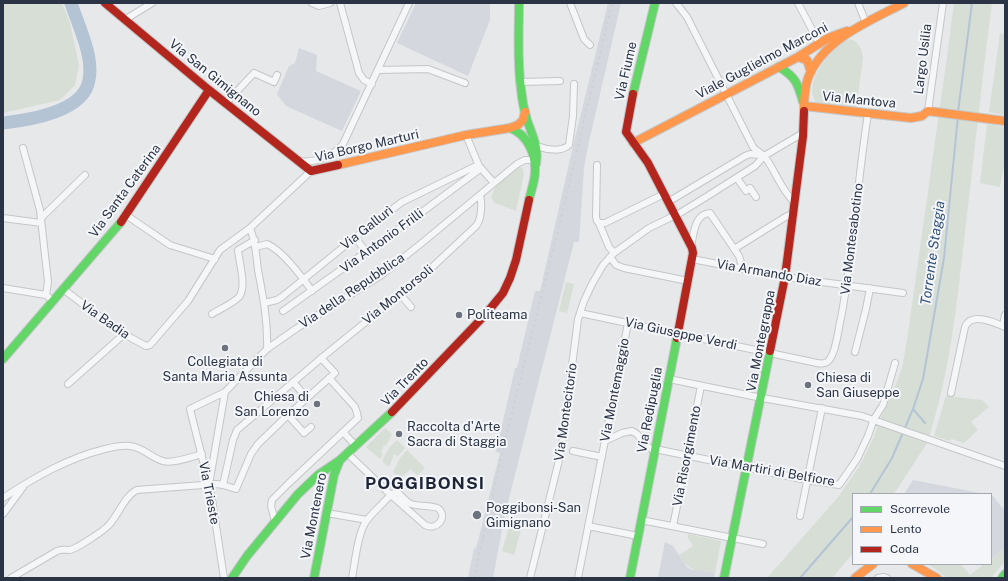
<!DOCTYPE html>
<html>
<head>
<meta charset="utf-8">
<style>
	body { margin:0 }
	#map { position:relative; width:1008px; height:581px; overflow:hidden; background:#e6e8ea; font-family:"Public Sans",sans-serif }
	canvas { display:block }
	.frame { position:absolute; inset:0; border:4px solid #2b3445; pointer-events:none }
	.legend { position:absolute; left:852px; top:493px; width:140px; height:72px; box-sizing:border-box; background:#f4f6f9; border:1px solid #a4a8b1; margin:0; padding:5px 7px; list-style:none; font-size:12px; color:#2b3445 }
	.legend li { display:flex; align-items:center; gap:8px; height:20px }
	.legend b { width:20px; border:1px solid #a4a8b1 }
</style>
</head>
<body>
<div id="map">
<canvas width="1008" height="581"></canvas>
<div class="frame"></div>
<ul class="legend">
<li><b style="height:5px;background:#63d668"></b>Scorrevole</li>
<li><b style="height:5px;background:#ff974d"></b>Lento</li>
<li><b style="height:5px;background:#b3261e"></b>Coda</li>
</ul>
</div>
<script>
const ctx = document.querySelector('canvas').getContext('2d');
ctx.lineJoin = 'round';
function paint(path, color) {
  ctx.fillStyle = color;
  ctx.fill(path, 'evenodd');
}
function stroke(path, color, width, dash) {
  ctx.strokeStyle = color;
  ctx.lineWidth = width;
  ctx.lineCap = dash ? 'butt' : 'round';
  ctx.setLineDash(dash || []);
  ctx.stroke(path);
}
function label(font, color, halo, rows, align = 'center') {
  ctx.font = font + ' "Public Sans",sans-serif';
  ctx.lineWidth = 4;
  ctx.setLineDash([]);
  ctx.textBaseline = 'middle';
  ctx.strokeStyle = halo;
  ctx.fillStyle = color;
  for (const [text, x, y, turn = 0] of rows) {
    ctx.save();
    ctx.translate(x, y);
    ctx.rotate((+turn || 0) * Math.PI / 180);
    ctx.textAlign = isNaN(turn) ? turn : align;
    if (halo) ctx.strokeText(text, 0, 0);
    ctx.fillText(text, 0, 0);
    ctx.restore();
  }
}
const built = new Path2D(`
	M416,3H490V20L468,76L397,43Z
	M608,3H621L588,146L584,168L579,242H574L505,514L493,578H468L474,548L476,549L500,453L496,452L515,368H517L535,291H540L573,146Z
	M299,48L317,55L316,71L361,91L342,131L286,106L277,94L289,66L295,63Z
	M913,480L985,494H904Z
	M991,495L993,496L1005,511V548L991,559Z
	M665,542L673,546L687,567L690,569L715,573L714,578H658Z`);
const green = new Path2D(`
	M3,3H62L70,23L79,65L75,85L60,100L3,113Z
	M954,3H992C982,79 974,155 965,232C957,302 950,375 927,443L894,494H853V553L832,578H767L839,496L859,467L873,439L881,418L896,384L902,368L907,340L947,57Z
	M1000,33L1005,34V115L989,112Z
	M850,39C859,42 862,49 863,58L856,108L817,104C801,83 831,47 850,39Z
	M987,124L1005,127V160L1000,187L980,183Z
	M518,167L522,168L524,174L516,211L495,203L491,198L495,187Z
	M566,282L574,284L567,313L559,311Z
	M946,396L982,400L989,407L971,422L978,430L964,443L952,439L950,441L934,436Z
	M385,428L392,434L386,446L384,445L381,452L383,454L380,459L366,447Z
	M397,440L405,448L398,456L394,454L389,467L382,461L389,448Z
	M407,450L425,468L418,475L410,469L400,479L393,472L400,458Z
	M509,527L521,530L514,555L502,551Z
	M688,534L721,541L715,573C697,570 689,572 679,555L693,546L688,538Z
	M1005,548V561L991,578H947L928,564H961L970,575L984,564H991V559Z`);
const stream = new Path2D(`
	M958,112L972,3
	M913,409L925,423
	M870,494L892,458L913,409L923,379L944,258L958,116
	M800,578L853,517`);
const river = new Path2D(`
	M3,123C29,120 84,112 89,80C94,56 78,25 71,3`);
const street = new Path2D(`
	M312,3L319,6L330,3
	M340,3L359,73L364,80L372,84
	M570,3L584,39L590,45
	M676,3L687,17L753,147C756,151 761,153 765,157C776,172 781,190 795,203
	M798,3L819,43
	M858,3L866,23
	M126,19L152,3
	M378,70L428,69L465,83
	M519,82L560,81
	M226,103L254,73L274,82L277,75
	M928,111L943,3
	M466,135L479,166L494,183
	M537,146C547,150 562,152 569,145L573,116L574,84
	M23,148L40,210L48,282L46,295
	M298,161C316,163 331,158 343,144L409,3
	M597,165L596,217L597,221L599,223H605L664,194
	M737,178L746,191L750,188L756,197
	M668,202L745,156L750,154L760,155
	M126,215L170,245L215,259
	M3,218L41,223
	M41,218L85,175
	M599,223L609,247L614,253
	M250,228C256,243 256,254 258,270C263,296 268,322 267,349
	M355,237L366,252
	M691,246C694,234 694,214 710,213L739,256L743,269
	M256,247L267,244C282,250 303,278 312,291
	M734,249L787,216L793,214
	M610,257L616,265L624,268L688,281
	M692,259L785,277L903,293
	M3,288L46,295L53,301
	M63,289L120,332L146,346L150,345L188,301L220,250L250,228L311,171
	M400,294L411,307
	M264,303L277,300L283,296L368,227L402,202L478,165
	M283,311L418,215L480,169
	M580,313L817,363C822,364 827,364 830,359C837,349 838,329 841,318C854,250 857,182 868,114
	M212,314C220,309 232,304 239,297C247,287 239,262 238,250L255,240
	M1003,325L1005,315
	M855,352L866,309L870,288
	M669,379L757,397L862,416L1005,466
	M293,382L307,398
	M68,384L123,335
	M951,393L965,327C971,312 994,322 1005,327
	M288,415L304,433L311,427
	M343,432L355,445
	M605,441L622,433L632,431L637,434L648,447L655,451
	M655,449L807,480L839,485L857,459L868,436L874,419L883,405L895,363
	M573,451L602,457
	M347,453L391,495L425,525C436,531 448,518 439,509C435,505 420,507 411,504C406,502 402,496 397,492C391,493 387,499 382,504C376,510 368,517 364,525C357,538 355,563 352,578
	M210,479L225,392
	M223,485L233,440L237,430L325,355L426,273L476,226C482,219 482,203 480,195
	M3,498C35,477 68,458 105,449C113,447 122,445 130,446C143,447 151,458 163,461C172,464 192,457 202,454
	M327,513L367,520
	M3,514L23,487
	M800,516L822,408
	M641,520L763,544
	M275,521L271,506L272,500L289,483L358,418L357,413L355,407L329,378
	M588,526L638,536
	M673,526L701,386
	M11,578L57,551C61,549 64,550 69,550C75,550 103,531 108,526C118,516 125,495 137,490L216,484L223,485L236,489L251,454L258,444L288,415L335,373L321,358
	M224,578L211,493L190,409L225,392L267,349L297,328L383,274L423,242L517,164L525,160H533
	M530,578L561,452L578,319L584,301L592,284L603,265L614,253L649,228L680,213L706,197L755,166L764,156L803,133
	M578,578L628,323
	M878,578L884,577L887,578`);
const fast = new Path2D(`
	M519,3C519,32 517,61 521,89C522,99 524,110 527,120C532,135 539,147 536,164
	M779,67C796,77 798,84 803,102
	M633,94L655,3
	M510,128C527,134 536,154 535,172C535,181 531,191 529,200
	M3,359L121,222
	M232,578L247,556L298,494L318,475L340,460L392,412
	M314,578L334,475L340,460
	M630,578L677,338
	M724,578L770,351
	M1002,578L1005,574`);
const slow = new Path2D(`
	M798,57L807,60L811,72
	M804,106L911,118L922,116L928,111L1005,121
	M804,111C804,102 805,86 808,78C823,39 870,21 904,3
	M633,143L798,57L828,38L847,31
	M338,165L466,135L510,128L518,125L523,120L525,112
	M912,564L937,578
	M855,578L873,564`);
const jam = new Path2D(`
	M105,3L209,90L311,171L338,165
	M633,94L626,132L648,163L692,248L693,253L677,338
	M121,222L209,90
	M770,351L785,277L803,136L804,111
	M392,412L485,315L503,293L510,278L516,260L529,200`);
const rail = new Path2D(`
	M474,578L503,449L563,210L612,3`);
const markers = [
	[459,315,4,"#6c737f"],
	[225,348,4,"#6c737f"],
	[808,385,4,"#6c737f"],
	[317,404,4,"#6c737f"],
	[399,434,4,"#6c737f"],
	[477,515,5,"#6c737f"]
];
const streetNames = [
	["Largo Usilia",923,59,-83],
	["Viale Guglielmo Marconi",762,61,-28],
	["Via Fiume",626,71,-77],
	["Via San Gimignano",215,78,39],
	["Via Mantova",859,100,6],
	["Via Borgo Marturi",367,146,-13],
	["Via Santa Caterina",125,191,-54],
	["Via Gallurì",367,228,-38],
	["Via Montesabotino",852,239,-83],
	["Via Antonio Frilli",382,241,-36],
	["Via Armando Diaz",769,273,10],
	["Via della Repubblica",352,291,-34],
	["Via Montorsoli",398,295,-39],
	["Via Badia",105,320,35],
	["Via Giuseppe Verdi",681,334,12],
	["Via Montegrappa",761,341,-79],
	["Via Trento",405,382,-46],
	["Via Montemaggio",615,390,-79],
	["Via Redipuglia",650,410,-79],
	["Via Montecitorio",566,412,-82],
	["Via Risorgimento",687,456,-79],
	["Via Martiri di Belfiore",772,471,10],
	["Via Trieste",209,493,79],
	["Via Montenero",314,516,-79]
];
const poiNames = [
	["Politeama",467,315],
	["Collegiata di",225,362,"center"],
	["Santa Maria Assunta",225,377,"center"],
	["Chiesa di",816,378],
	["San Giuseppe",816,393],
	["Chiesa di",309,397,"right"],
	["San Lorenzo",309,412,"right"],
	["Raccolta d'Arte",407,427],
	["Sacra di Staggia",407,442],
	["Poggibonsi-San",486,508],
	["Gimignano",486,523]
];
const waterNames = [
	["Torrente Staggia",933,253,-82]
];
const districtNames = [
	["POGGIBONSI",425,484]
];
paint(built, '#d4d7dd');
paint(green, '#d6ded6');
stroke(stream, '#b4c4d5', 2);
stroke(river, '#b4c4d5', 13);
stroke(street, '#c4c6c8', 8);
stroke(fast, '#c4c6c8', 10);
stroke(slow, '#c4c6c8', 10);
stroke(jam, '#c4c6c8', 10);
stroke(street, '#f5f6f7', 6);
stroke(fast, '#63d668', 8);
stroke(slow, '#ff974d', 8);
stroke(jam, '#b3261e', 8);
stroke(rail, '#cecfd2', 2, [2, 4]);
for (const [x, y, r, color] of markers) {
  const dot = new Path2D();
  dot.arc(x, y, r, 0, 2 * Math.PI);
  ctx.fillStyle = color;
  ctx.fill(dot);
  stroke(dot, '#f4f6f9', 1.5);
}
label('13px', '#2b3445', '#f4f6f9', streetNames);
label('13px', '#2b3445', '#f4f6f9', poiNames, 'left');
label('italic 14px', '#34527a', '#f4f6f9', waterNames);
ctx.letterSpacing = '1px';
label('bold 17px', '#1d2536', '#f4f6f9', districtNames);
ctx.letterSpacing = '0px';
</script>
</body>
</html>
